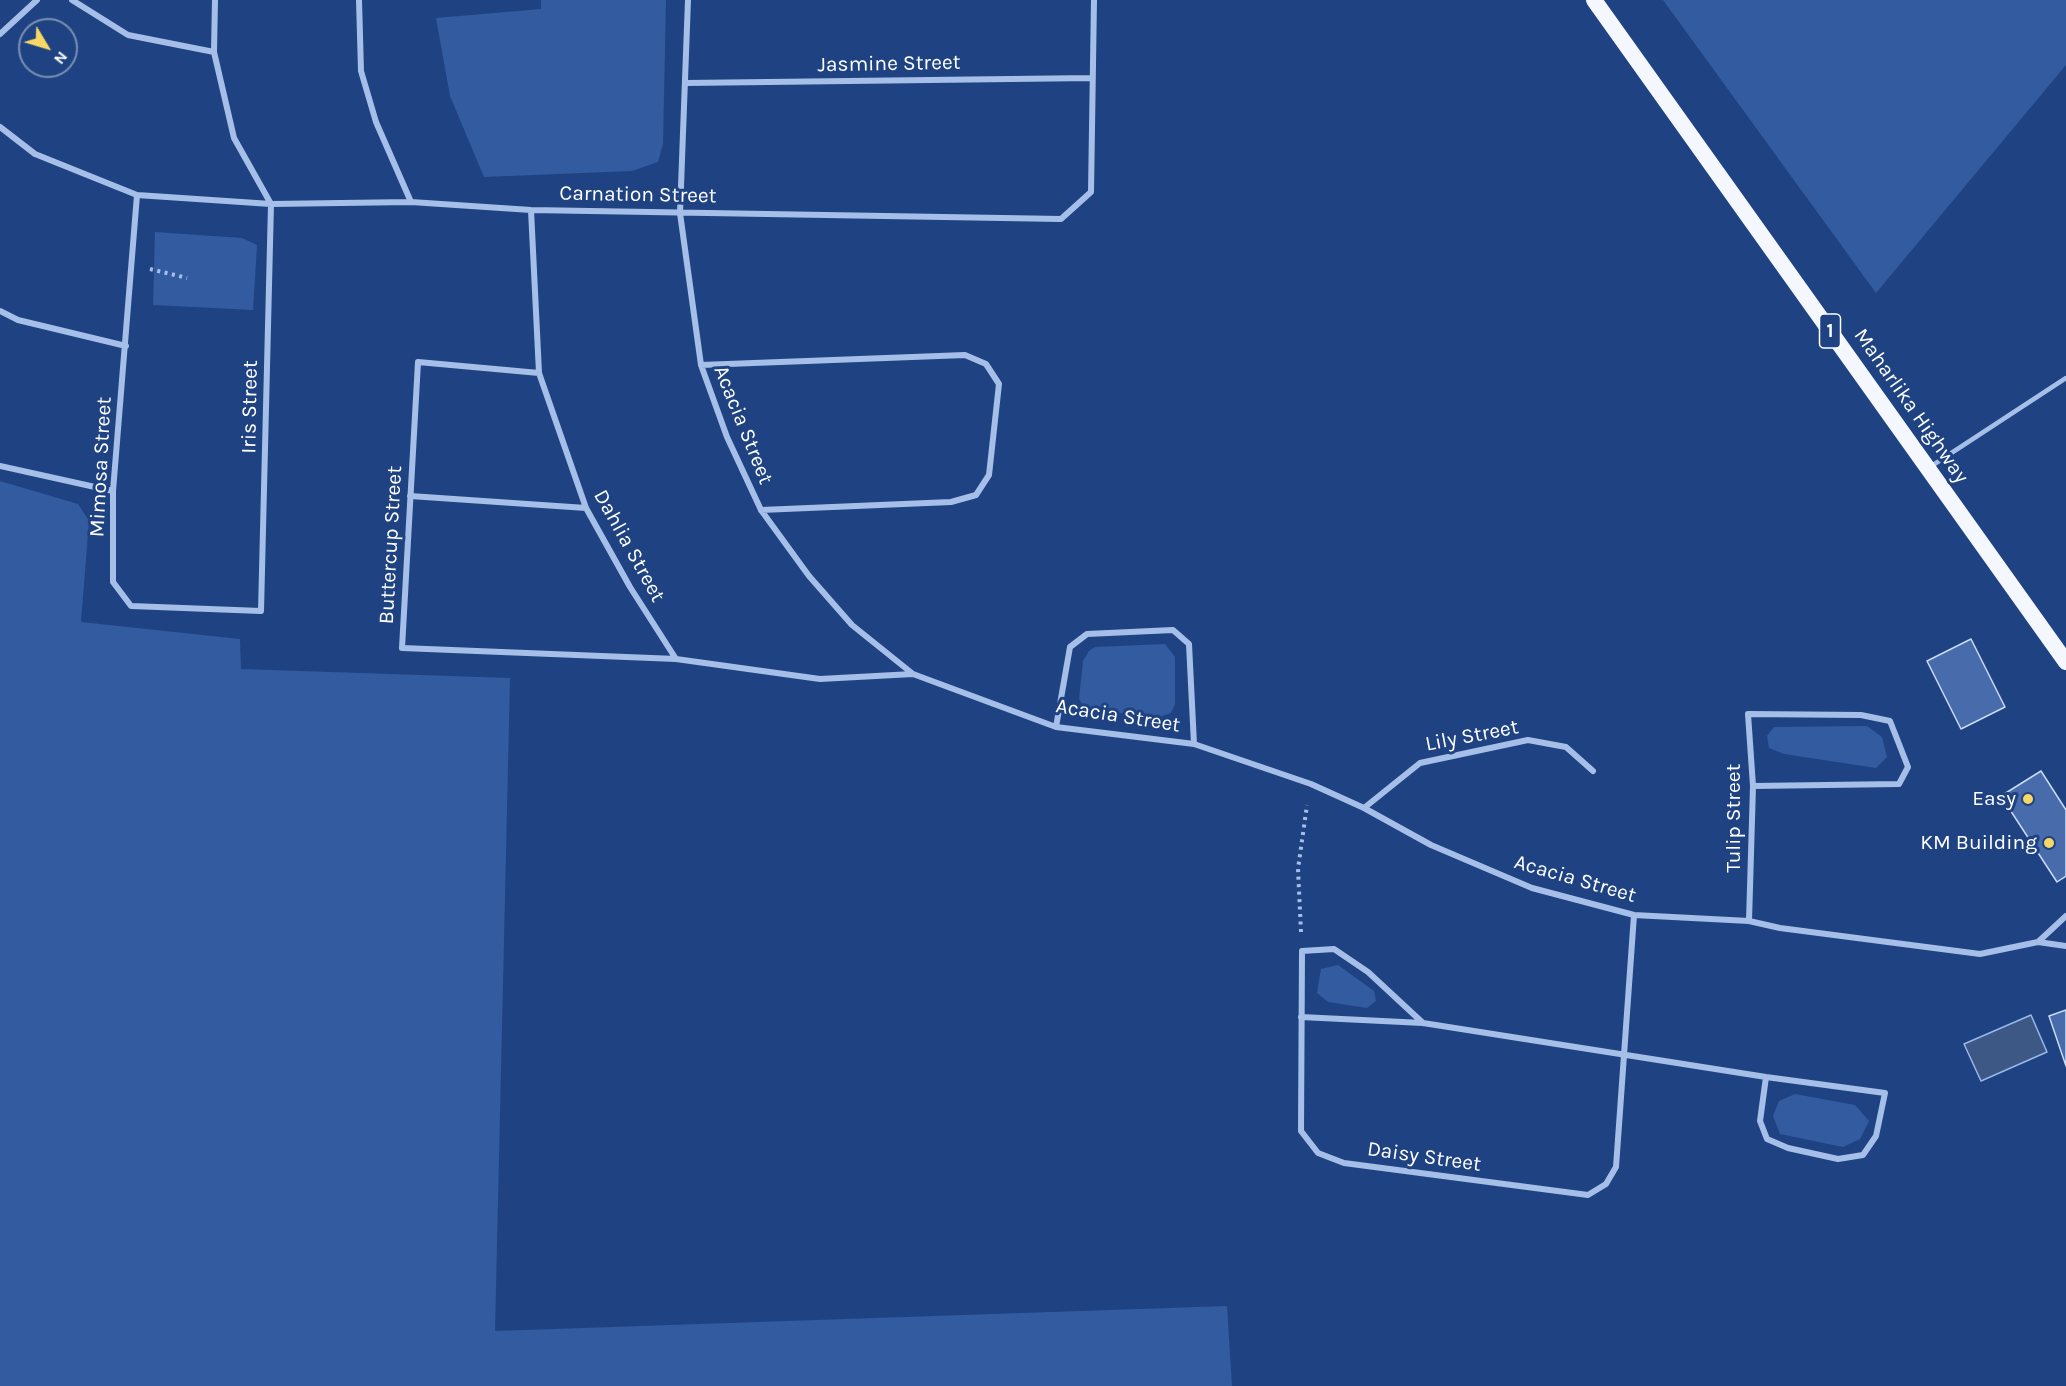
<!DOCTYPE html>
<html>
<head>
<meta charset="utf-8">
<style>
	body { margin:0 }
	#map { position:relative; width:2066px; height:1386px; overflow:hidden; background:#1f4382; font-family:Karla,sans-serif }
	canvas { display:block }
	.north { position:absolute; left:18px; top:18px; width:60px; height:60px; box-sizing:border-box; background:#1f4382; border:2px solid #798eb4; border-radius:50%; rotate:128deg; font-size:16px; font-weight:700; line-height:24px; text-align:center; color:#fff }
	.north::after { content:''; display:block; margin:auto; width:21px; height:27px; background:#f7d866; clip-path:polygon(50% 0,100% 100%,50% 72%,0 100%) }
</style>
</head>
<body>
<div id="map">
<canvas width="2066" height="1386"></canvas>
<div class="north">N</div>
</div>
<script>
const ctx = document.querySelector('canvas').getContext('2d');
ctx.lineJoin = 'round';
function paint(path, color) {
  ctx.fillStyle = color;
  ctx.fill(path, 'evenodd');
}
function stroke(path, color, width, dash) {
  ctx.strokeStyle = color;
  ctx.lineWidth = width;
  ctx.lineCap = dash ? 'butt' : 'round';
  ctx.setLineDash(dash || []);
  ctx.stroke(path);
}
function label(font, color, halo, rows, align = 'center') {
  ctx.font = font + ' Karla,sans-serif';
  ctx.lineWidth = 6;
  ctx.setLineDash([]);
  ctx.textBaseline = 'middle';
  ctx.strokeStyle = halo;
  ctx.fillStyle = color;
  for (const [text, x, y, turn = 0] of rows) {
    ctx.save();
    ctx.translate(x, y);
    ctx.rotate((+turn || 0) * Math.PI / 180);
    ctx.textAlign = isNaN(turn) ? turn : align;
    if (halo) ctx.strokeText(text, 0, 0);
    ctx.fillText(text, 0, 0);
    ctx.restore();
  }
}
const green = new Path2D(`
	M541,0H666L663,144L658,162L632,171L484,177L450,96L436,18L541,9Z
	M1663,0H2066V65L1876,293Z
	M155,232L242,238L257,245L253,310L153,305Z
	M0,481L78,504L89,521L81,622L240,639L241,669L510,678L495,1331L1227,1306L1232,1386H0Z
	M1165,644L1175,657V704L1171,713L1159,717L1092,710L1084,707L1079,699L1083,661L1089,651L1095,647Z
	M1867,726L1882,737L1887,757L1876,768L1784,754L1769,748L1767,736L1774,727Z
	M1338,965L1374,991L1376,1001L1367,1008L1328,1002L1317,993L1321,969Z
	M1795,1094L1855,1105L1869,1121L1860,1139L1843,1147L1780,1134L1773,1116L1779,1101Z`);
const water = new Path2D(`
	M2031,1015L2047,1052L1981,1081L1964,1044Z`);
const building = new Path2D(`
	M1971,639L2005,707L1961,729L1927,661Z
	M2041,771L2066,810V876L2057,882L2001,796Z
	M2066,1010V1066L2049,1016Z`);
const path = new Path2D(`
	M150,269L187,278
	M1301,932L1298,869L1307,805`);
const service = new Path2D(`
	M1930,467L2066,378`);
const minor = new Path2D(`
	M72,0L128,35L214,52
	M359,0L361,71L376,122L411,202
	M688,0L680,213L701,365L727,437L761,510L809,576L852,625L913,674L1056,727L1194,744L1311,784L1364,808L1431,845L1532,888L1634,915L1749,921L1780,928L1980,954L2038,942L2066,946
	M0,34L37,0
	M686,83L1092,78
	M0,127L35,154L137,195L271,204L411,202L531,210L1061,219L1091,192L1094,0
	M137,195L113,491V582L131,606L261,611L271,204L234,138L214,52L215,0
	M531,210L539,373L586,508L630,587L676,659L820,679L913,674
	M0,311L18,320L126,346
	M701,365L965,355L986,364L999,384L989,475L976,495L951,502L761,510
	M539,373L418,362L402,648L676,659
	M0,466L113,491
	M410,496L586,508
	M1056,727L1070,647L1087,634L1173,630L1189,644L1194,744
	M1364,808L1420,763L1528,740L1566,747L1593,771
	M1749,921L1753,786L1748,714L1861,715L1890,721L1908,767L1899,784L1753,786
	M2038,942L2066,916
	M1301,1017L1423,1023L1766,1077L1885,1093L1876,1136L1863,1155L1838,1159L1788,1148L1767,1139L1760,1121L1766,1077
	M1423,1023L1368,972L1334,949L1302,951L1301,1131L1318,1153L1344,1163L1588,1195L1606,1184L1616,1167L1634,915`);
const trunk = new Path2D(`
	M1594,0L2066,662`);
const markers = [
	[2028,799,6,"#f7d866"],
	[2049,843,6,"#f7d866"]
];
const shields = [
	[1830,331,21]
];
const shieldNames = [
	["1",1830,331]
];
const streetNames = [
	["Jasmine Street",889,64,-1],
	["Carnation Street",638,195,1],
	["Maharlika Highway",1911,406,55],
	["Iris Street",250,407,-89],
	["Acacia Street",743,425,68],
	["Mimosa Street",101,467,-87],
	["Buttercup Street",391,545,-87],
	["Dahlia Street",629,546,61],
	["Acacia Street",1118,716,9],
	["Lily Street",1472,736,-11],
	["Tulip Street",1734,818,-90],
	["Acacia Street",1575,879,16],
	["Daisy Street",1424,1157,8]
];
const poiNames = [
	["Easy",2016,799],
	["KM Building",2037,843]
];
paint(green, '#335ba0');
paint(water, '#3e5886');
stroke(water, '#99b8ea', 1.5);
paint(building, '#486cab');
stroke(building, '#cadbf7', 1.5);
stroke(path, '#a6bfe9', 4, [3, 4.5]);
stroke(service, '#a6bfe9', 4.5);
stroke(minor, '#a6bfe9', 6);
stroke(trunk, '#f4f7fe', 16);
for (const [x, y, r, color] of markers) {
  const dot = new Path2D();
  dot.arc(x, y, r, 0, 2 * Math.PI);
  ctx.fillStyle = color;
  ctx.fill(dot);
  stroke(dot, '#1f4382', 2);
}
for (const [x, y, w] of shields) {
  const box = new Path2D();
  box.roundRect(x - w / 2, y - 17, w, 34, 4.5);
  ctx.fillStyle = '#1f4382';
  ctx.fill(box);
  stroke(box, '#fff', 1.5);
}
label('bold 20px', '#fff', null, shieldNames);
label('21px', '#fff', '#1f4382', streetNames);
label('21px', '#fff', '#1f4382', poiNames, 'right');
</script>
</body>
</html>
